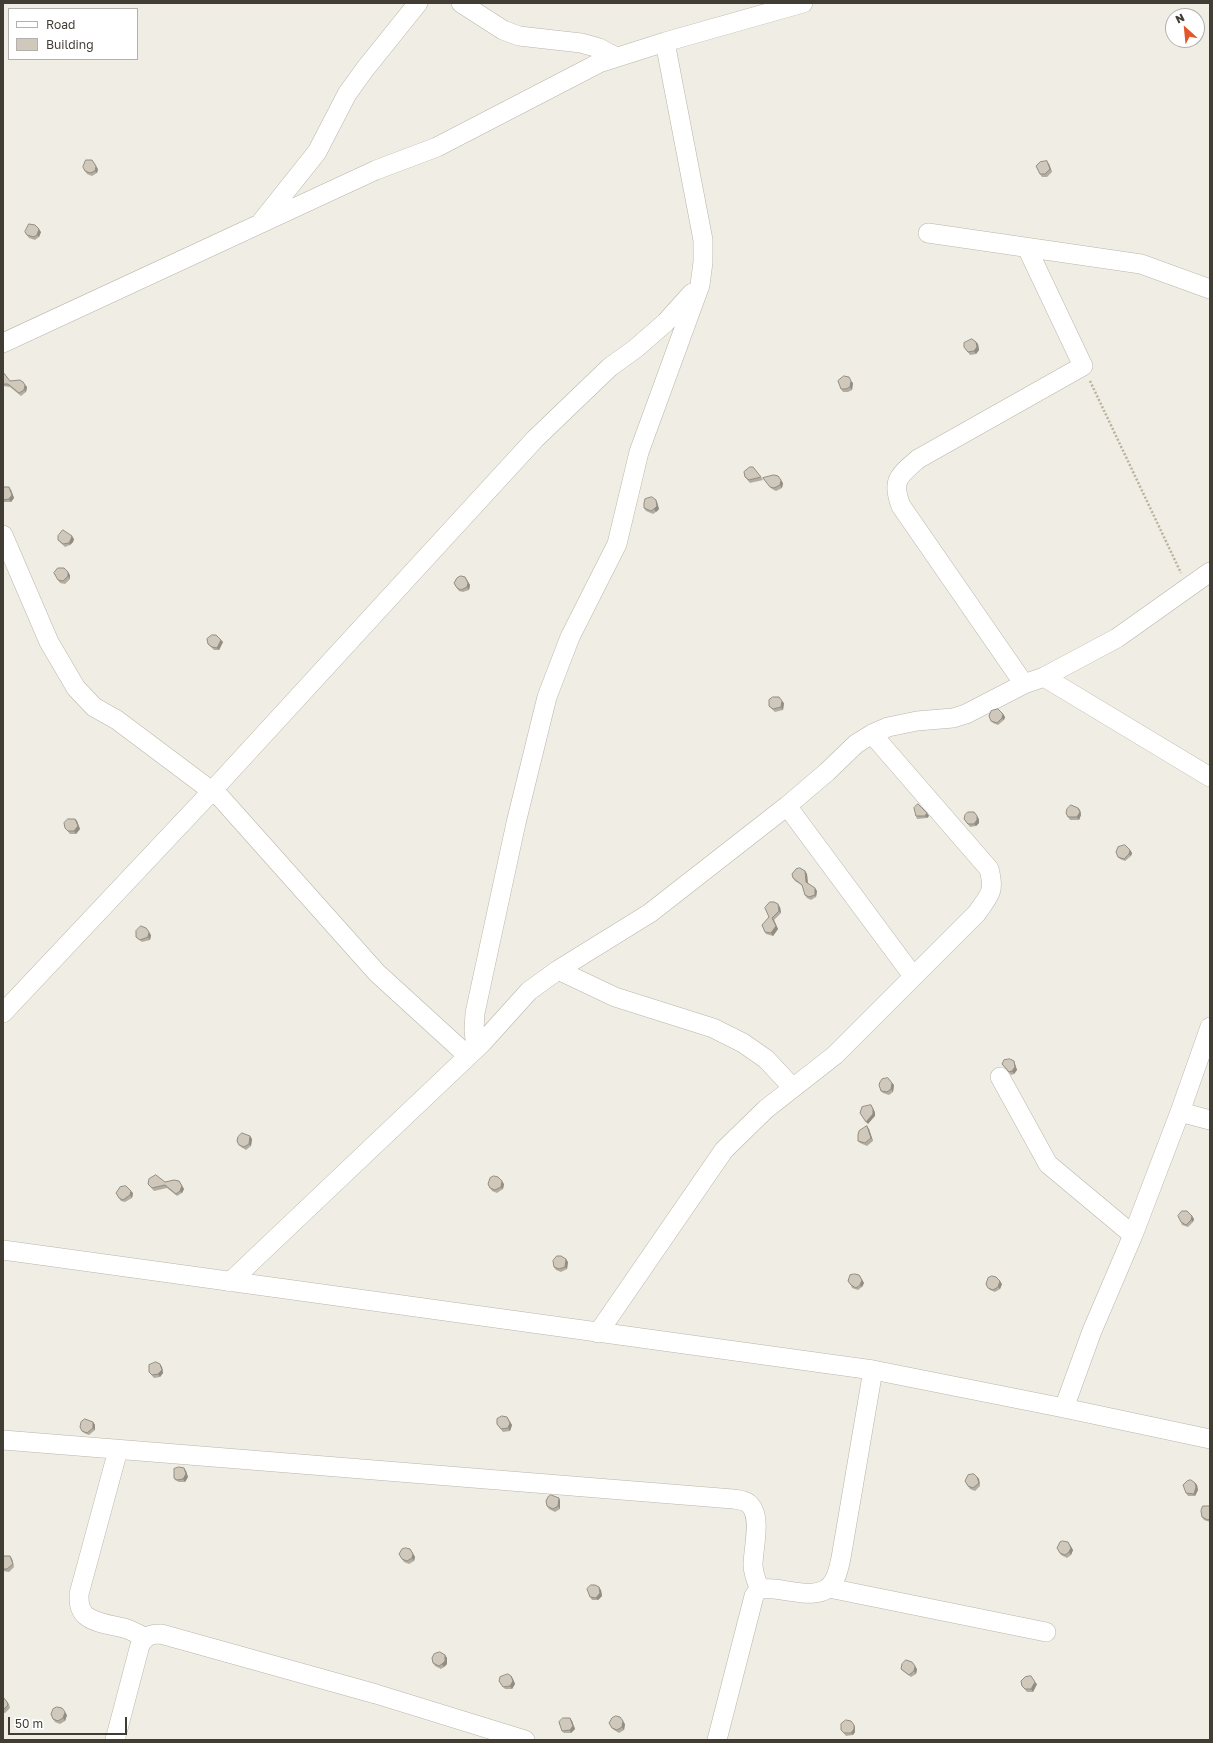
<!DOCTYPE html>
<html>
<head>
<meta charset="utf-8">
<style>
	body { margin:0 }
	#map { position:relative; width:1213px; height:1743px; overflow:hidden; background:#f0ede4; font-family:"Golos Text",sans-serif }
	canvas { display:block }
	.frame { position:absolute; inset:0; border:4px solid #413d35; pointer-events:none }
	.legend { position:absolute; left:8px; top:8px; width:130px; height:52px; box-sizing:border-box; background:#fff; border:1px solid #b3b1ae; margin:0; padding:5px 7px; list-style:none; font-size:12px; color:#413d35 }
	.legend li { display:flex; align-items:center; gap:8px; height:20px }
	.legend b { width:20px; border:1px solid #b3b1ae }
	.north { position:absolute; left:1165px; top:8px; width:40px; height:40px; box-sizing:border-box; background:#fff; border:1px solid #b3b1ae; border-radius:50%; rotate:333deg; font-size:11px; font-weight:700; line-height:16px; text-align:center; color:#413d35 }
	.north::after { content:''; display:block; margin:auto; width:14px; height:18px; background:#e1562a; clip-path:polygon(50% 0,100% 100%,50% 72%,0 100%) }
	.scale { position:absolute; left:8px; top:1717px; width:119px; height:18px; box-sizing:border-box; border:2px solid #413d35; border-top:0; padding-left:5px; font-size:12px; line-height:14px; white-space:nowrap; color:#413d35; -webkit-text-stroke:3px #fff; paint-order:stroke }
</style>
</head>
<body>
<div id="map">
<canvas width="1213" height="1743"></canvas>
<div class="frame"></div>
<ul class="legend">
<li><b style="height:5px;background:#fff"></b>Road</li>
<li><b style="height:11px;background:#d0c9bb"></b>Building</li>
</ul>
<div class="north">N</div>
<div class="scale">50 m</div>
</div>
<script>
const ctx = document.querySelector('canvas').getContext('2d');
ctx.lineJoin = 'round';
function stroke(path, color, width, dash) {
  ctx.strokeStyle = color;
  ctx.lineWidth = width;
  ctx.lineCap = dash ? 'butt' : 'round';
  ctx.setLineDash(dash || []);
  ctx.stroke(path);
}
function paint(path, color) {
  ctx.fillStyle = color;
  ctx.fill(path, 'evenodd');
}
const path = new Path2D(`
	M1090,381L1181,573`);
const minor = new Path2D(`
	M461,3L503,30L519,36L581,43L599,48L616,57
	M262,221L317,152L347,94L365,69L418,3
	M928,233L1141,264L1210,289
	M3,343L376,170L437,147L599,63L665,42L803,3
	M3,535L49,642L76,688L94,707L117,720L221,798L377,973L468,1056
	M1044,677L1210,777
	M1024,684L901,506C891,480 899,476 918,459L1083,366L1027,248
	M787,806L913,976
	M558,970L615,997L713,1028L743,1043L766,1059L793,1088
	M3,1013L212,791L535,439L610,367L635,349L665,323L692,293
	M476,1049L474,1030L475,1013L516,823L547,697L570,637L617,544L639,452L700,285L703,262V240L665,42
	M1000,1077L1048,1164L1133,1235
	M1180,1112L1210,1120
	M3,1250L873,1370L1064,1408L1092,1331L1133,1235L1180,1112L1210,1027
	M230,1282L483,1042L529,991L558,970L650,913L787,806L827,772L856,744L872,734L888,727L917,721L953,718L966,714L1024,684L1044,677L1117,638L1210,572
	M598,1333L724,1150L766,1109L835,1055L977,913C990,894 995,892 989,869L872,734
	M1064,1408L1210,1439
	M3,1440L733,1499C739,1500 746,1500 750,1505C762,1517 753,1549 753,1565C753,1573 757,1581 759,1589
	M118,1450L79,1594C79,1602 79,1609 85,1615C95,1624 114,1625 127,1629C133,1631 139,1635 145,1637
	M829,1588L1046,1632
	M115,1740L140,1645C146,1636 150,1634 161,1634L376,1694L525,1740
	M717,1740L754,1596L759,1589C781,1585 820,1605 833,1582C838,1575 839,1566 841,1558L873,1370`);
const wall = new Path2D(`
	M1049,164L1052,172L1047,177H1042L1040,174Z
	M98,169L97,173L92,176L87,174L85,171Z
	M25,232H41L39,237L35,240L29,238Z
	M976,342L978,344L979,350L976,354L970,355L964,347Z
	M3,372L10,381L23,382L27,387L26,392L21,396L10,387L3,386Z
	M853,383L852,390L848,392H843L841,389Z
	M745,477H761L763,480L750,483Z
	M763,478L783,483L782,488L776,491L772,489Z
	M3,487L11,490L14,498L11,502H3Z
	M657,502L659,509L656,512L653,514L646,511L644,508Z
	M74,539L73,542L70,545L65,547L58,540Z
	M70,575V579L65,584L60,583L58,580Z
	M465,577L470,585L469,590L463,592L459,591L457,588Z
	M221,640L223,642L219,650H214L208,644Z
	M784,703L783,710L775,712L769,706Z
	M1003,714L1005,717L1004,720L998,725L993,723L991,721Z
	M1080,810L1081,815L1079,820H1070L1066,813Z
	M927,813L929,816L927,818L917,819L916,816Z
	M75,819L77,821L80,829L76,834H70L65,828Z
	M964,819H979V823L976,826L970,827Z
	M1130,850L1132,853L1131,856L1125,861L1120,859L1118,857Z
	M805,871L807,874L808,883L817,891L816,897L811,900L807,898L805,895L803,886L795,881L793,878Z
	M780,907L781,913L774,920L778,929L773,936L766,934L765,932L762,925Z
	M151,935L150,940L142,942L136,937Z
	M1002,1064H1015L1017,1070L1014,1074L1011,1075Z
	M892,1083L894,1085L893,1092L889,1095L883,1093L881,1091Z
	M869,1129L873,1141L867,1146L860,1143L858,1141Z
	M250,1136L252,1139L251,1146L246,1150L241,1147L237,1141Z
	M179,1181L184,1189L182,1193L177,1196L167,1188L154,1191L148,1184Z
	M488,1184H504L503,1189L497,1193L492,1191Z
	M133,1193L132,1198L125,1202L121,1201L119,1198Z
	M1192,1216L1194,1219L1193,1222L1188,1227L1182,1225L1181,1222Z
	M568,1262L567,1269L561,1272L556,1270L554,1267Z
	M859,1275L864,1283L862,1287L858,1290L852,1288L851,1285Z
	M986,1284H1002L1000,1289L995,1292L990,1290Z
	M162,1367L163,1373L160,1377L154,1378L149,1372Z
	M509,1420L512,1425L510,1431L503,1432L497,1424Z
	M93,1422L95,1425V1430L89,1435L84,1433L80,1427Z
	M186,1471L188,1477L185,1482H179L175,1480L174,1478Z
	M977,1477L979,1479L980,1486L975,1491L970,1489L968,1486Z
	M1195,1483L1197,1485L1198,1490L1195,1496H1188L1186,1493Z
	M559,1498L560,1501V1509L555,1512L549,1509L547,1506Z
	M1210,1507V1522L1204,1520L1202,1517Z
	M1070,1545L1073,1550L1071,1555L1067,1558L1061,1555L1060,1553Z
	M410,1549L415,1557L414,1561L409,1564L404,1562L402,1559Z
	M3,1556H10L12,1559L14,1567L9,1572L3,1571Z
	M601,1590L602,1596L598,1600H592L590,1597Z
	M445,1655L447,1658V1664L444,1667L441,1669L435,1666L433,1663Z
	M901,1669H917L916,1674L911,1677L903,1671Z
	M511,1676L513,1679L515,1684L512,1689H505L499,1681Z
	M1037,1684L1033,1692H1027L1022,1686Z
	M3,1697L9,1704L10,1708L5,1713H3Z
	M67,1715L65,1721L60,1724L55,1722L53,1719Z
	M570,1718L572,1721L575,1729L571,1733H564L562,1731Z
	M625,1724L624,1730L619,1733L614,1730L612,1728Z
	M855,1727V1732L853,1735L846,1736L841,1730Z`);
const shadedWall = new Path2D(`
	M92,160L98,169L97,173L95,171Z
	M1047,161L1049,164L1052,172L1050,169Z
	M39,229L41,232L39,237L37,235Z
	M976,342L978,344L979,350L976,354L974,351Z
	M851,381L853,383L852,390L850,387Z
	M25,385L27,387L26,392L24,390Z
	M781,480L783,483L782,488L780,485Z
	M9,487L11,490L14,498L11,502L9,499Z
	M656,500L657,502L659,509L656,512L654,509Z
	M72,536L74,539L73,542L70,545L69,543Z
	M68,572L70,575V579L68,576Z
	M465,577L470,585L469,590L467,587Z
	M221,640L223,642L219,650L217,648Z
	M782,701L784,703L783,710L781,707Z
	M1003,714L1005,717L1004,720L1002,718Z
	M1078,808L1080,810L1081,815L1079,820L1077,817Z
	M927,813L929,816L927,818L925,816Z
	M977,816L979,819V823L976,826L974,824Z
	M75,819L77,821L80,829L76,834L74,831Z
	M1130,850L1132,853L1131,856L1129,854Z
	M805,871L807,874L808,884L806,882Z
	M815,888L817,891L816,897L815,895Z
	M778,904L780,907L781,913L779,911Z
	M772,918L774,920L778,929L773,936L771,933Z
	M149,932L151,935L150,940L148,937Z
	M1014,1061L1017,1070L1014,1074L1012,1071Z
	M892,1083L894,1085L893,1092L891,1089Z
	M871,1105L875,1112V1116L868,1124L866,1122Z
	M867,1126L869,1129L873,1141L871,1138Z
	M250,1136L252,1139L251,1146L249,1144Z
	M179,1181L184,1189L182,1193L180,1191Z
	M502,1181L504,1184L503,1189L501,1187Z
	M131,1191L133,1193L132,1198L130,1195Z
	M1192,1216L1194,1219L1193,1222L1191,1220Z
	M566,1259L568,1262L567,1269L565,1267Z
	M859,1275L864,1283L862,1287L860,1285Z
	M1000,1281L1002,1284L1000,1289L998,1287Z
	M160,1364L162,1367L163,1373L160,1377L158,1374Z
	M507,1417L512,1425L510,1431L508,1428Z
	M93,1422L95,1425V1430L93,1428Z
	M184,1468L186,1471L188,1477L185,1482L183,1479Z
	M977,1477L979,1479L980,1486Z
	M1195,1483L1197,1485L1198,1490L1195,1496L1194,1494Z
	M559,1498L560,1501V1509L558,1506Z
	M1068,1542L1073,1550L1071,1555L1069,1552Z
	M410,1549L415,1557L414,1561L412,1558Z
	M10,1556L12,1559L14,1567L13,1564Z
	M599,1587L601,1590L602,1596L598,1600L596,1598Z
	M445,1655L447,1658V1664L444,1667L442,1664Z
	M915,1666L917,1669L916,1674L914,1671Z
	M511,1676L513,1679L515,1684L512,1689L510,1686Z
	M1035,1682L1037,1684L1033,1692L1031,1689Z
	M65,1712L67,1715L65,1721L63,1718Z
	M570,1718L572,1721L575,1729L571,1733L570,1730Z
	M623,1721L625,1724L624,1730L622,1727Z
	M854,1725L855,1727V1732L853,1735L851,1733Z`);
const building = new Path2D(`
	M86,160H92L96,166L95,171L90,173L85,171L83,167Z
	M1047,161L1050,169L1045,174H1040L1036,166L1040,162Z
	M29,224L35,225L39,229L37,235L34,237L27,235L25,232Z
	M972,339L976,342L977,347L974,351L968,352L964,347V343Z
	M3,372L10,381L20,380L23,382L25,385L24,390L19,393L8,384H3Z
	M844,376L849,377L851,381L850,387L846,389H841L838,381Z
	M750,467H753L761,477L749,480L745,477L744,472Z
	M774,475L778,476L781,480L780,485L774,488L770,487L763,478Z
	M3,487H9L12,495L9,499L3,500Z
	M652,497L656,500L657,506L654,509L651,511L644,508V503L645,499Z
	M63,530L72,536L71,539L69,543L63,544L58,540V536Z
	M58,568H64L68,572V576L63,581L58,580L54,573Z
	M461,576L465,577L468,583L467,587L461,590L457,588L454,583L457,578Z
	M212,635H216L221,640L217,648L212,647L208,644L207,639Z
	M773,697H779L782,701L781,707L773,709L769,706V700Z
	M998,709L1003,714L1002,718L997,723L991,721L989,716L991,711Z
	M918,804L927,813L925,816H916L914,808Z
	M1071,805L1078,808L1080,812L1077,817H1068L1066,813L1067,809Z
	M968,812H974L977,816V820L974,824H968L964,819L965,815Z
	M68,819H75L78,826L74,831H68L65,828L64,823Z
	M1125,845L1130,850L1129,854L1124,859L1118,857L1116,852L1118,847Z
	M800,868L805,871L806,882L815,888V895L809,897L805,895L802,885L793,878L792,874L796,869Z
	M770,902H774L778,904L779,911L772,918L776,926L771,933L765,932L762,925L769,917L765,908Z
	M141,926L146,928L149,932L148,937L140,940L136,937V931Z
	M1010,1059L1014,1061L1015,1067L1012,1071L1009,1072L1002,1064L1004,1060Z
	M888,1078L892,1083L891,1089L887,1092L881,1091L879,1085L880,1082L882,1079Z
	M871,1105L873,1109V1114L866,1122L860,1113L862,1107Z
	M867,1126L871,1138L865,1143L858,1141V1135L859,1131Z
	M242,1133L250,1136L249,1144L244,1147L239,1145L237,1141L238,1137Z
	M156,1175L165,1182L174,1180L179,1181L182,1186L180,1191L176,1194L165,1185L152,1188L148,1184L149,1179Z
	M494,1176L498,1177L502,1181L501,1187L495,1190L490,1188L488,1184L490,1178Z
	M126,1186L131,1191L130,1195L123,1200L119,1198L116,1193L120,1187Z
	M1182,1211H1187L1192,1216L1191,1220L1186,1225L1181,1222L1178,1216Z
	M557,1256H561L566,1259L565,1267L559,1269L554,1267L553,1261Z
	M855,1274L859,1275L862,1280L860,1285L856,1288L851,1285L848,1281L850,1275Z
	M992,1276L996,1277L1000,1281L998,1287L993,1290L988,1288L986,1284L988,1278Z
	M156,1362L160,1364L162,1370L158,1374L152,1375L149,1372V1365Z
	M502,1416L507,1417L510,1423L508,1428L501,1429L497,1424V1419Z
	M85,1419L93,1422V1428L87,1433L82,1431L80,1427L81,1422Z
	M179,1467L184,1468L186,1474L183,1479L177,1480L174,1478V1469Z
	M974,1474L977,1477L979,1483L973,1488L968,1486L965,1481L968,1475Z
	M1191,1480L1195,1483L1196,1487L1194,1494L1186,1493L1183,1485L1187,1481Z
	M551,1495L559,1498L558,1506L553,1509L547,1506L546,1501L548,1497Z
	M1203,1506H1209L1210,1507V1518L1208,1520L1202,1517L1201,1511Z
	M1063,1541L1068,1542L1071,1548L1069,1552L1065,1555L1060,1553L1057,1548L1060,1542Z
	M406,1548L410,1549L413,1554L412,1558L407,1561L402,1559L399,1554L402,1549Z
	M3,1556H10L13,1564L7,1569H3Z
	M591,1585H595L599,1587L600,1593L596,1598L590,1597L587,1589Z
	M440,1652L445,1655V1661L442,1664L439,1666L433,1663L432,1658L434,1654Z
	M906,1660L912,1662L915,1666L914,1671L909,1675L901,1669L902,1664Z
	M508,1674L511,1676L513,1681L510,1686L503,1687L499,1681L500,1677Z
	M1031,1676L1035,1682L1031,1689H1025L1022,1686L1021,1681L1025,1677Z
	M3,1697L7,1702L8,1705L3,1710Z
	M57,1707L62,1708L65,1712L63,1718L58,1721L53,1719L51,1714L53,1709Z
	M616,1716L620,1717L623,1721L622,1727L617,1730L612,1728L609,1723L612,1718Z
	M563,1718H570L573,1726L570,1730L562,1731L559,1722Z
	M846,1720L851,1721L854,1725V1729L851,1733H844L841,1730V1724Z`);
stroke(minor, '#bab5a8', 20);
stroke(path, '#bab29b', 2.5, [2, 2]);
stroke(minor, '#fff', 19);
paint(wall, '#b3ada1');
paint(shadedWall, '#928d83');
paint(building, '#d0c9bb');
stroke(building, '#928d83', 1);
</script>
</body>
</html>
